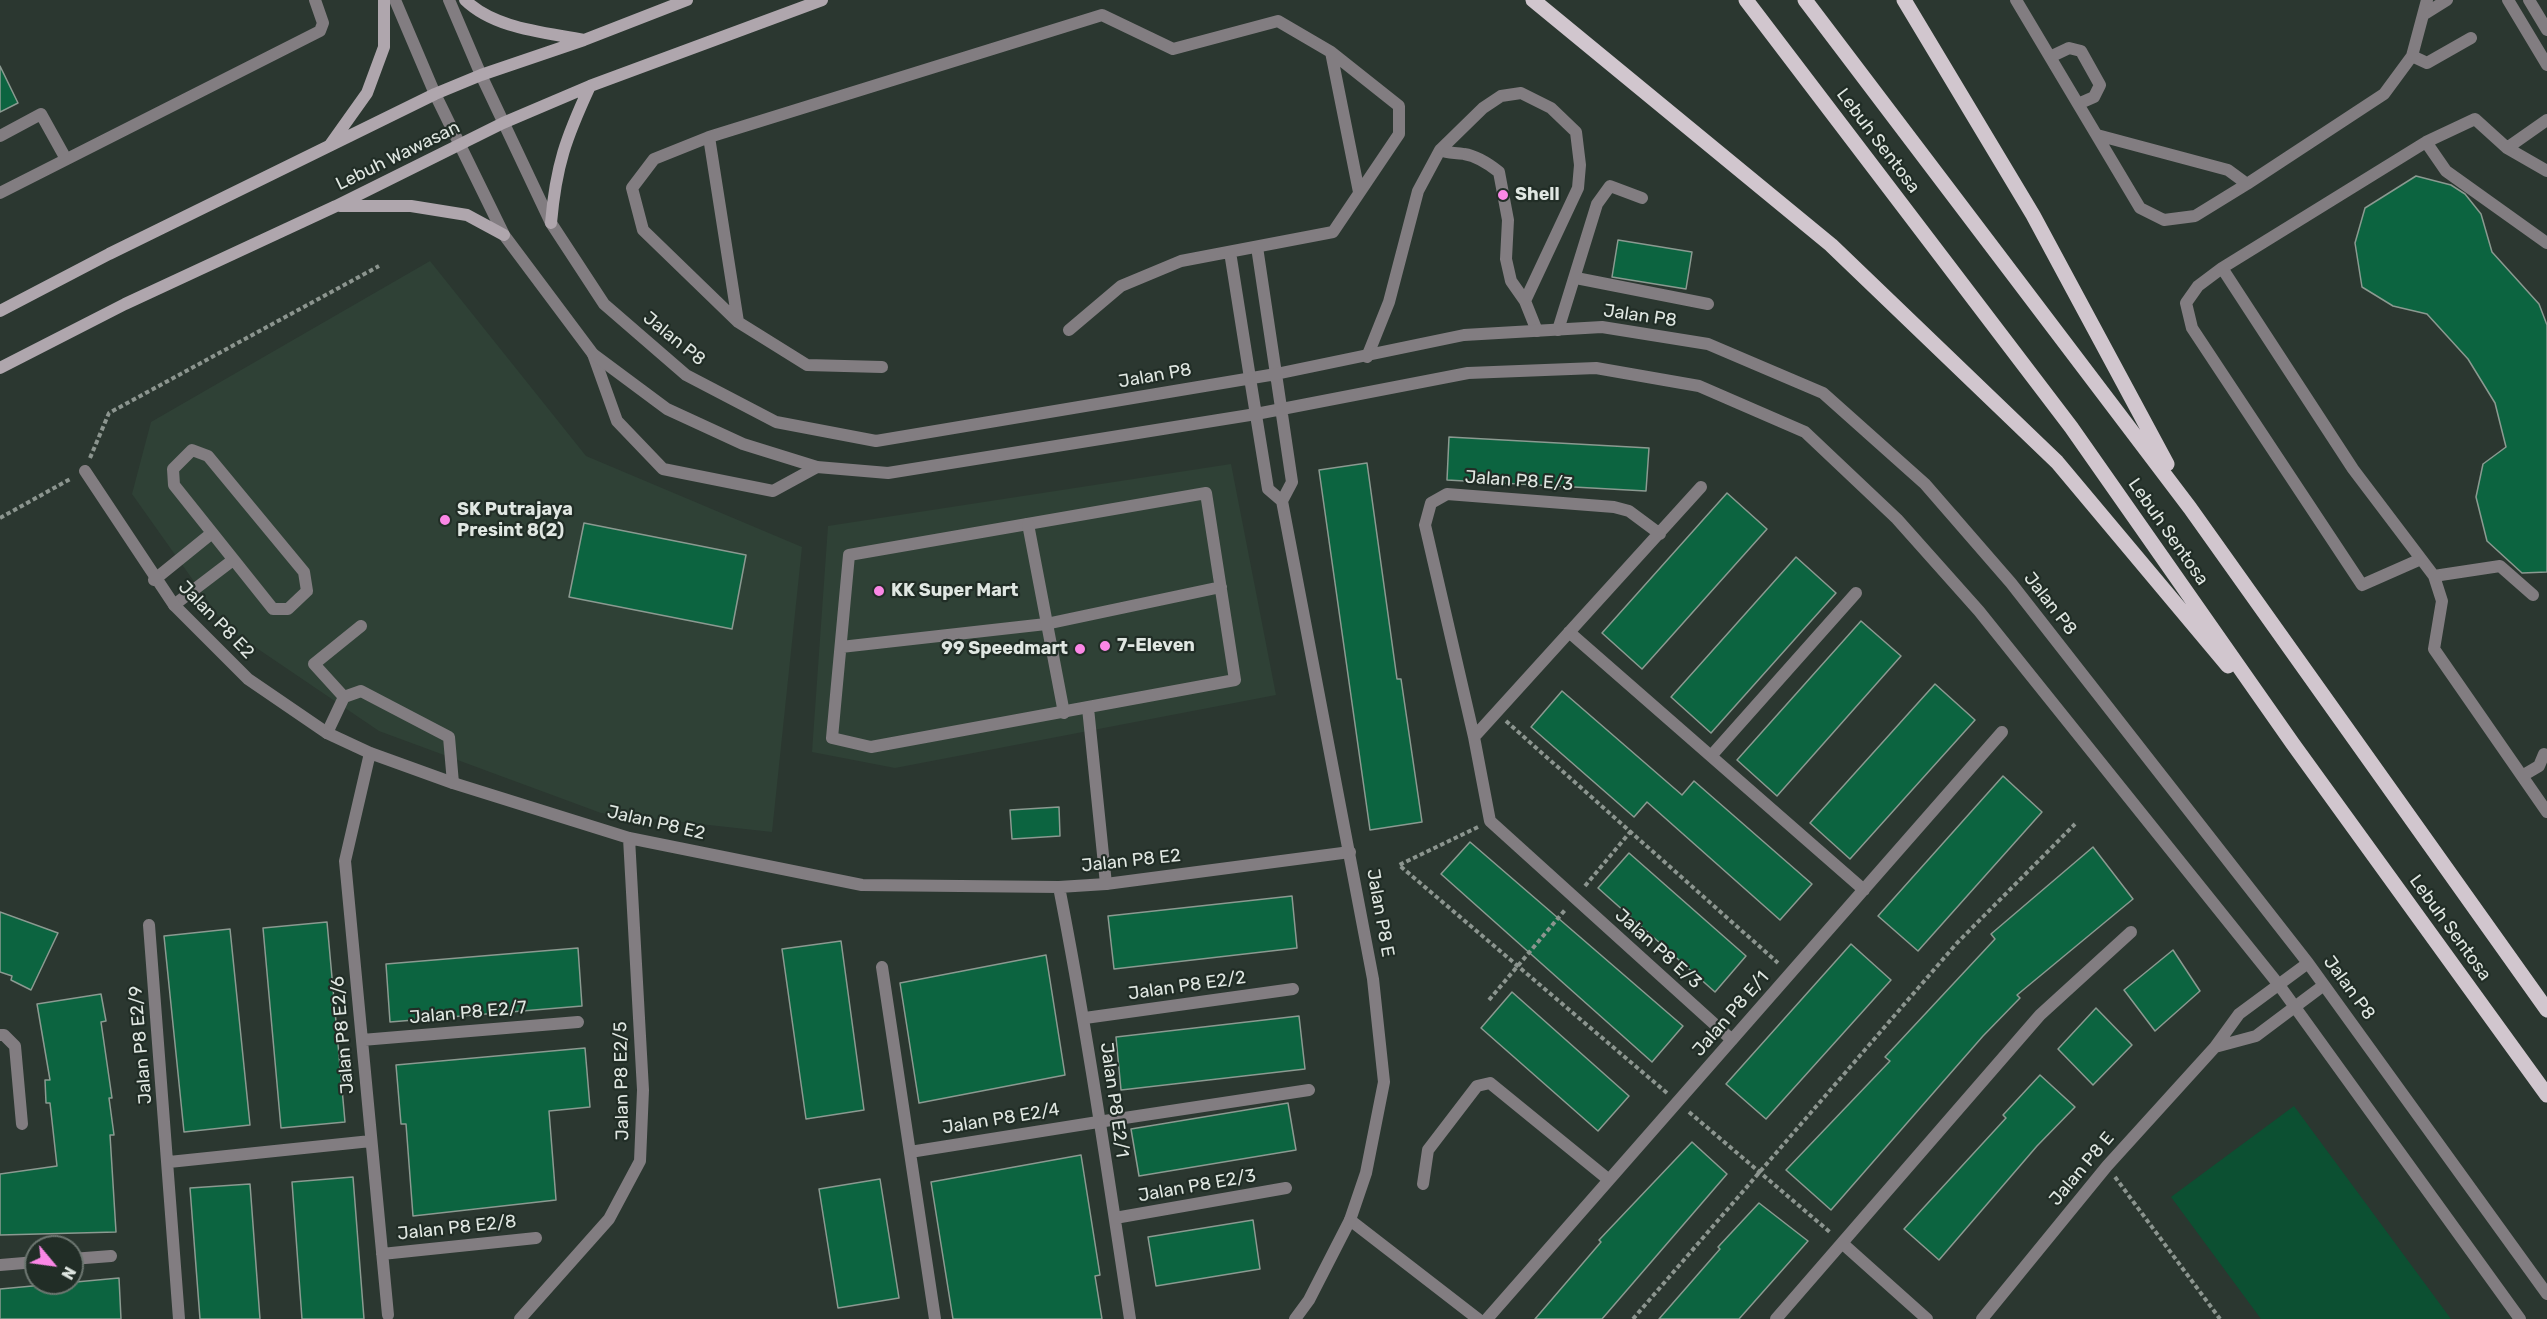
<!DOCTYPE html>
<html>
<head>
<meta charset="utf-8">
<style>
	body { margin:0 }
	#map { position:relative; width:2547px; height:1319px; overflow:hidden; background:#2b3730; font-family:Rubik,sans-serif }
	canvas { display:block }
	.north { position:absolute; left:24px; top:1235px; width:60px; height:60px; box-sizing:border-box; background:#212d26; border:2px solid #6d7771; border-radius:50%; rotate:119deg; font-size:16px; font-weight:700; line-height:24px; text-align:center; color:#e0e7e2 }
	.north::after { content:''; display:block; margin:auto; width:21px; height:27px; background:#fb87e6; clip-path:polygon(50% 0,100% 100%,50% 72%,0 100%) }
</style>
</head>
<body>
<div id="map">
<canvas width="2547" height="1319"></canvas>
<div class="north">N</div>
</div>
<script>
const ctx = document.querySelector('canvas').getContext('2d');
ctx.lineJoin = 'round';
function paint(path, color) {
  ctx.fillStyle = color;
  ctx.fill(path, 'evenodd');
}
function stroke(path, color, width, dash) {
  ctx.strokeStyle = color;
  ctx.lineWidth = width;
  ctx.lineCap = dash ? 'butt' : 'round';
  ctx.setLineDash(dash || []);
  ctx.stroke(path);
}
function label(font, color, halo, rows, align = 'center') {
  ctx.font = font + ' Rubik,sans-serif';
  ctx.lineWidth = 4.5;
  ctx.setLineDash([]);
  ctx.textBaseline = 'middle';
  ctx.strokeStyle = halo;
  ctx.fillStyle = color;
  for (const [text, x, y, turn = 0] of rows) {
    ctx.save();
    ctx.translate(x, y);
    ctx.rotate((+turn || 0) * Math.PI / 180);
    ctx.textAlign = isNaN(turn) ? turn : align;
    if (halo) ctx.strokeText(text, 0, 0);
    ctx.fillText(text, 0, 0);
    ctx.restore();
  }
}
const built = new Path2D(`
	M430,261L586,456L802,547L772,832L601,813L379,731L227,628L132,494L151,422Z
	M1231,464L1276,695L895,768L812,752L828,526Z`);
const green = new Path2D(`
	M2294,1106L2451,1319H2261L2171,1197Z`);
const building = new Path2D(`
	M0,66L18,103L0,112Z
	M2416,176L2451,185L2465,194L2481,214L2492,252L2539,304L2547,325V572L2522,573L2487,541L2476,497L2483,464L2506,447L2495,403L2468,359L2427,314L2393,306L2362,287L2355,243L2365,208Z
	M1618,240L1692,252L1686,289L1612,277Z
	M1449,437L1649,448L1646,491L1447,480Z
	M1367,463L1397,679H1401L1422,822L1370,830L1319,470Z
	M1727,493L1767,529L1642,669L1602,633Z
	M584,523L746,555L732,629L569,597Z
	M1796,557L1836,593L1711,733L1671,697Z
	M1861,621L1901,656L1777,796L1737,760Z
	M1935,684L1975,720L1850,859L1810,823Z
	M1562,691L1682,795L1694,781L1812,884L1780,920L1647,802L1634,817L1531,727Z
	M2003,776L2042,812L1918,951L1878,916Z
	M1059,807L1060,836L1012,839L1010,810Z
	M1470,842L1683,1026L1652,1062L1441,874Z
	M2093,847L2133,899L2017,995L2020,998L1983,1036L1831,1210L1786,1170L1890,1061L1885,1057L1995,939L1991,934Z
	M1629,853L1746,956L1715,992L1598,888Z
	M1292,896L1297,948L1114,969L1108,916Z
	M0,912L58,933L31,990L11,980L12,976L0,972Z
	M327,922L345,1122L281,1128L263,928Z
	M230,929L250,1125L184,1132L164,936Z
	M841,941L864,1110L806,1119L782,949Z
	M1851,944L1891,980L1766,1119L1726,1084Z
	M578,948L582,1006L390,1022L386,964Z
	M2173,950L2200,991L2155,1031L2124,990Z
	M1046,955L1065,1075L919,1103L900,983Z
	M1512,992L1629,1096L1598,1131L1481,1028Z
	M101,994L106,1021L101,1022L112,1098H109L114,1135H110L116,1232L0,1235V1174L57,1166L50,1103H46L45,1080H50L37,1004Z
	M2096,1008L2132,1045L2093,1085L2058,1049Z
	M1299,1016L1305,1069L1121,1090L1116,1037Z
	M585,1048L590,1107L549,1111L556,1200L413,1216L406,1124H401L396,1065Z
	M2040,1075L2075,1107L2037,1146L1939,1260L1904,1229L2006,1118L2003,1115Z
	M1288,1103L1296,1150L1139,1176L1131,1129Z
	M1692,1142L1727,1174L1602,1319H1535L1601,1242L1599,1240Z
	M1081,1155L1100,1275L1095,1276L1102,1319H953L931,1182Z
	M353,1177L364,1319H302L292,1182Z
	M880,1179L899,1298L838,1308L819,1189Z
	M250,1184L260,1319H200L190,1188Z
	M1759,1203L1808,1241L1739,1319H1659L1720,1249L1718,1247Z
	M1253,1220L1260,1269L1156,1286L1148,1237Z
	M119,1278L121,1319H0V1289Z`);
const path = new Path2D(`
	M90,458L109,413L379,266
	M0,518L72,478
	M1506,721L1778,963
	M1478,827L1399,865L1667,1093
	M1585,886L1631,831
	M1489,1000L1565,910
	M1689,1112L1831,1233
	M2115,1177L2220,1319
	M1633,1319L1957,943L2075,824`);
const service = new Path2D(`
	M2016,0L2140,208L2164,220L2195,216L2247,184L2384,94L2412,56L2427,0
	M2423,15L2447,0
	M1331,52L1359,192
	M2412,56L2427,63L2471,38
	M2050,57L2069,48L2081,51L2100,85L2094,97L2078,104
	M2097,135L2228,170L2247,184
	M0,136L41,114L66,159
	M709,137L738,322
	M2426,142L2475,119L2507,148L2547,171
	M2507,148L2547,120
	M1440,150L1483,108L1501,96L1521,93L1551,108L1576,132L1580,165L1578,188L1525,301
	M0,193L320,31L323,23L315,0
	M1257,247L1276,374
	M1230,252L1250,378
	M2222,268L2353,469L2434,576L2442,601L2434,649L2547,812
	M1576,278L1708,304
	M1558,330L1597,204L1610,186L1642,198
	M593,354L617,421L663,469L773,491L817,467
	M1367,357L1389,302L1418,191L1440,150C1449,154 1455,152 1464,154C1477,156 1489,164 1499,172L1508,220L1506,259L1511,281L1525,301L1537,331
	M882,367L807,365L738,322L643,230L632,188L654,159L709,137L1102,15L1173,49L1278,21L1331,52L1399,106V134L1333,232L1181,261L1121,286L1069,330
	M192,450L208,456L304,572L307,591L288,609H273L174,485L173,469Z
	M1206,493L1235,680L871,747L832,738L849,555Z
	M2421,559L2362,585L2192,328L2186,303L2198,286L2222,268L2426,142L2446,171L2547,243
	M2434,576L2500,566L2533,595
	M154,580L212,533
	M174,605L233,560
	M841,647L1046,624L1221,587
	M344,697L314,664L361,626
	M1088,708L1106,884
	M327,733L344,697L361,691L449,737L453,783
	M2522,776L2539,766L2544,754
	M1098,1122L1309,1090`);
const pedestrian = new Path2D(`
	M1028,524L1064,713`);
const minor = new Path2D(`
	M85,471L174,605L248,679L327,733L370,753L453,783L629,838L862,885L1059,887L1106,884L1350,852
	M1660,534L1629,511L1614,507L1447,494L1431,503L1425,525L1474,737L1490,821L1732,1040
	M1569,632L1864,890
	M1474,737L1701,487
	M370,753L345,861L388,1315
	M1711,756L1856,593
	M1059,887C1087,1030 1108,1175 1130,1319
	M149,925L179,1319
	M882,967L935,1319
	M1085,1018L1293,989
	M0,1035H4L15,1046L22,1124
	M362,1040L578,1022
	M910,1152L1098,1122
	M169,1162L371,1141
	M1423,1184L1428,1150L1477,1086L1490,1083L1609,1180
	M1115,1218L1286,1188
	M1350,1220L1478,1319
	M1842,1243L1927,1319
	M382,1254L536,1238
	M72,1259L111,1256
	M0,1265L36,1262
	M520,1319L609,1219L640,1161L643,1090L629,838
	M1487,1319L2002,732
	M1776,1319L2040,1015L2131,932`);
const tertiary = new Path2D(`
	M395,0L435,94L504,235L593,354L667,409L743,444L817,467L888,473L1256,414L1468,373L1596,368L1699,386L1805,432L1897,519L1979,611L2279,985L2520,1319
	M449,0L481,75L551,223L604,304L686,375L776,422L876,441L1276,374L1464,335L1602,327L1708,344L1823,393L1925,484L2011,583L2308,963L2547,1294
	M2508,0L2547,65
	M2529,0L2547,30
	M1276,374L1292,482L1282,501
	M1250,378L1268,489L1282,501
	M1282,501L1373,979L1384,1082L1366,1173L1350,1220L1309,1300L1295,1319
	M2215,1047L2256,1036L2324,985
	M1982,1319L2107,1166L2215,1047L2239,1014L2308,963`);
const secondary = new Path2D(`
	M465,0C495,29 544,32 584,40
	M330,145L367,93L384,47V0
	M340,206H411L467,215L504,235
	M551,223C556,165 566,138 590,86
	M0,311L109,254L435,94L481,75L584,40L687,0
	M0,368L125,304L336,206L503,123L590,86L822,0`);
const primary = new Path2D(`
	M1533,0L1831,245L2057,462L2228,666
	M1746,0L2071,427L2293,744L2547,1095
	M1805,0L2190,508L2547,1010
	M1904,0L2033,215L2167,464`);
const markers = [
	[1503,195,6,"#fb87e6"],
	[445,520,6,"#fb87e6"],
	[879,591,6,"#fb87e6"],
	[1105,646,6,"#fb87e6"],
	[1080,649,6,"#fb87e6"]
];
const streetNames = [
	["Lebuh Sentosa",1878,141,53],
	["Lebuh Wawasan",398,156,-26],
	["Jalan P8",1640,316,8],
	["Jalan P8",674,339,39],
	["Jalan P8",1155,376,-10],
	["Jalan P8 E/3",1519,481,4],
	["Lebuh Sentosa",2168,532,55],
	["Jalan P8",2050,604,52],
	["Jalan P8 E2",216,620,46],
	["Jalan P8 E2",656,823,13],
	["Jalan P8 E2",1131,861,-6],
	["Jalan P8 E",1380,913,80],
	["Lebuh Sentosa",2450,928,54],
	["Jalan P8 E/3",1658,949,42],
	["Jalan P8 E2/2",1187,986,-8],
	["Jalan P8",2349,988,54],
	["Jalan P8 E2/7",468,1013,-5],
	["Jalan P8 E/1",1731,1014,-49],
	["Jalan P8 E2/6",343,1035,-95],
	["Jalan P8 E2/9",141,1045,-95],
	["Jalan P8 E2/5",622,1081,-91],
	["Jalan P8 E2/1",1114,1100,82],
	["Jalan P8 E2/4",1001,1119,-9],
	["Jalan P8 E",2082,1169,-50],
	["Jalan P8 E2/3",1197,1186,-10],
	["Jalan P8 E2/8",457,1228,-6]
];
const poiNames = [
	["Shell",1515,195],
	["SK Putrajaya",457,510],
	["Presint 8(2)",457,531],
	["KK Super Mart",891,591],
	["7-Eleven",1117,646],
	["99 Speedmart",1068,649,"right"]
];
paint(built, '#2f4136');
paint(green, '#0c5032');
paint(building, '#0c6440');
stroke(building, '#8b9a91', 1.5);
stroke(path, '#8c958f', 4, [4.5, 3]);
stroke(service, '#827d81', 12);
stroke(pedestrian, '#827d81', 12);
stroke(minor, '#827d81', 12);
stroke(tertiary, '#827d81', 12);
stroke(secondary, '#afa6ad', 12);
stroke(primary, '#d1c6ce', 15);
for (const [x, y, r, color] of markers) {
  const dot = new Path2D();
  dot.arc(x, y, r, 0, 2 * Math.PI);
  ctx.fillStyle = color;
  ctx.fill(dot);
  stroke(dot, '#212d26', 2);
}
label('18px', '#e0e7e2', '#212d26', streetNames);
label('bold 18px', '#e0e7e2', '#212d26', poiNames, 'left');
</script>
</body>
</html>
